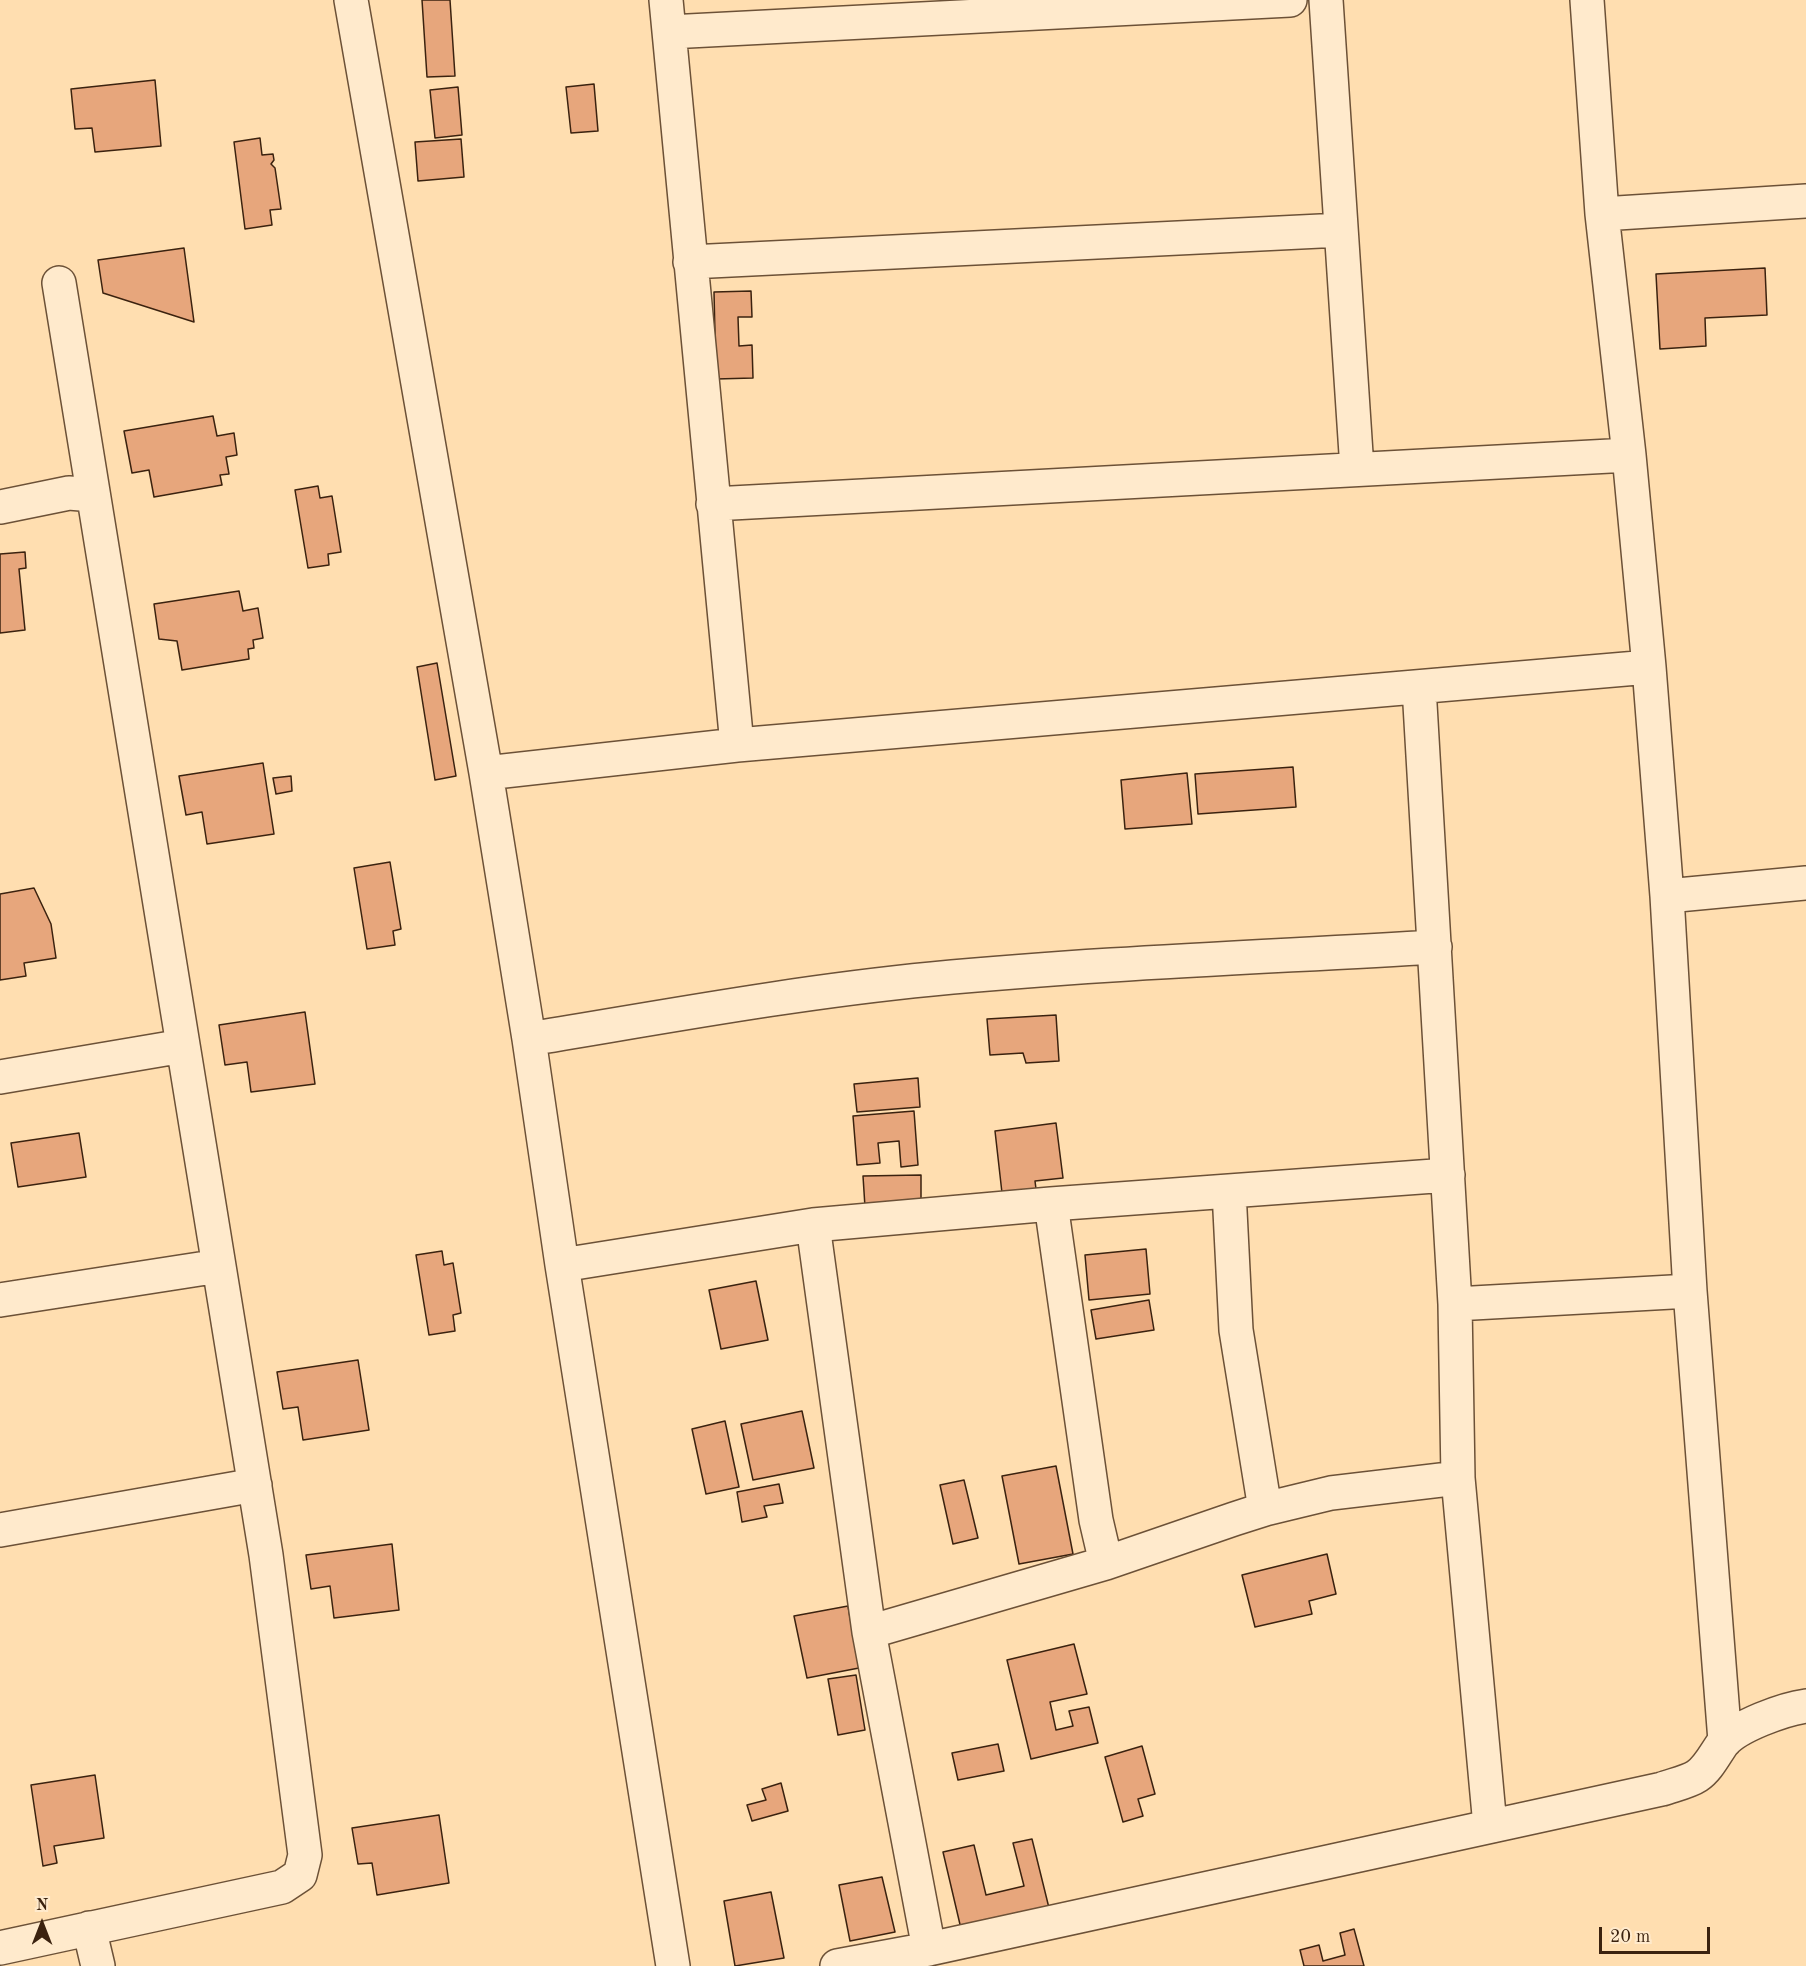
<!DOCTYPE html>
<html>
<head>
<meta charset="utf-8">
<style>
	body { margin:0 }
	#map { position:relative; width:1806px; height:1966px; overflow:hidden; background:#ffdeb0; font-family:"Old Standard TT",serif }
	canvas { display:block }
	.north { position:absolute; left:12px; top:1894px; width:60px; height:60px; -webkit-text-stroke:4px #ffeacc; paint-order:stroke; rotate:0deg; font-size:16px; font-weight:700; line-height:24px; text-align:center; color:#3b220f }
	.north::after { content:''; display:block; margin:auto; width:21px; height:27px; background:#3b220f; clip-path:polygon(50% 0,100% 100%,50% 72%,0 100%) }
	.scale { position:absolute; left:1599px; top:1927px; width:111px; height:27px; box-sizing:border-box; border:3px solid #3b220f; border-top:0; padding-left:8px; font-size:18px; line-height:21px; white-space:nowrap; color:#3b220f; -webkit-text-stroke:4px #ffeacc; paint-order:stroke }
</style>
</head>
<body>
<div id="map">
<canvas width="1806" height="1966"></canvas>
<div class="north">N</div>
<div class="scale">20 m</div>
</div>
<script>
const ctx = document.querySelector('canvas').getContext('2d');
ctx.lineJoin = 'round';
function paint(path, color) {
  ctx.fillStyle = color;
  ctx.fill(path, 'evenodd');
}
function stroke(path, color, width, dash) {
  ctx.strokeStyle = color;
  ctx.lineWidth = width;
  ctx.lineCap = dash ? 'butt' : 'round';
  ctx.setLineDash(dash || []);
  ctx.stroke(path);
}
const building = new Path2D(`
	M422,0H450L455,76L427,77Z
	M155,80L161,146L95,152L92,128L75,129L71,89Z
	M594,84L598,131L571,133L566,87Z
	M458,87L462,135L435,138L430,90Z
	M260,138L262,155L273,154L274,160L271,164L275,168L281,209L270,210L272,225L245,229L234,142Z
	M461,139L464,177L418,181L415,142Z
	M184,248L194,322L103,293L98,260Z
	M1765,268L1767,315L1705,318L1706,346L1660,349L1656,274Z
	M751,291L752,317H738L739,346L752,345L753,378L716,379L714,292Z
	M213,416L217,436L234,433L237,455L226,457L229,474L220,475L222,485L154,497L149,470L132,473L124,431Z
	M318,486L320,498L332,496L341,552L328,554L329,565L308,568L295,490Z
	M25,552L26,568L19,569L25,630L0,633V554Z
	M239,591L243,611L258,608L263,638L253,640L254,648L248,649L249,659L182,670L177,641L159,639L154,604Z
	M437,663L456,776L435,780L417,667Z
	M263,763L274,834L207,844L202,812L186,815L179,776Z
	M1293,767L1296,807L1198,814L1195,774Z
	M1187,773L1192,824L1125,829L1121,780Z
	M291,776L292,791L276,794L273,778Z
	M390,862L401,929L393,931L395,945L367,949L354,868Z
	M34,888L51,924L56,958L24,963L26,976L0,980V894Z
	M305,1012L315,1084L251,1092L247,1062L225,1065L219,1025Z
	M1056,1015L1059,1061L1026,1063L1023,1053L990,1055L987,1019Z
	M918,1078L920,1107L857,1112L854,1084Z
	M914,1111L918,1165L901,1167L899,1141L878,1143L880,1163L857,1165L853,1116Z
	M1056,1123L1063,1178L1035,1181L1036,1189L1002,1193L995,1131Z
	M79,1133L86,1177L18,1187L11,1143Z
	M921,1175V1206L865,1207L863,1176Z
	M1146,1249L1150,1294L1089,1300L1085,1255Z
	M442,1251L444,1265L453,1263L461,1313L453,1315L455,1331L429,1335L416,1255Z
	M756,1281L768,1340L721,1349L709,1290Z
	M1149,1300L1154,1330L1096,1339L1091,1310Z
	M358,1360L369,1430L303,1440L298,1407L283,1409L277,1372Z
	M802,1411L814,1468L753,1480L741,1424Z
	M725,1421L739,1487L706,1494L692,1429Z
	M1056,1466L1073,1554L1019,1564L1002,1476Z
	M964,1480L978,1538L953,1544L940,1485Z
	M779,1484L783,1503L764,1506L767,1517L742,1522L737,1492Z
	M392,1544L399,1610L334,1618L330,1586L311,1589L306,1555Z
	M1327,1554L1336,1594L1309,1601L1312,1614L1255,1627L1242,1575Z
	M848,1606L859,1668L807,1678L794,1616Z
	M1074,1644L1087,1694L1050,1702L1056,1730L1073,1726L1069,1711L1089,1707L1098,1743L1031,1759L1007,1660Z
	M856,1675L865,1730L838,1735L828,1679Z
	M998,1744L1004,1771L958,1780L952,1753Z
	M1142,1746L1155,1794L1138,1799L1143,1816L1123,1822L1105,1757Z
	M95,1775L104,1838L54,1846L57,1863L43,1866L31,1785Z
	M781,1783L788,1811L752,1821L747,1805L766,1800L762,1789Z
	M439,1815L449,1883L377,1895L372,1863L358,1864L352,1828Z
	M1032,1839L1050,1912L962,1933L943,1852L974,1845L986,1895L1024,1886L1013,1843Z
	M882,1877L895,1932L850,1941L839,1885Z
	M771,1892L784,1958L735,1966L724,1901Z
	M1354,1929L1364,1966H1304L1300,1950L1319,1945L1323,1961L1345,1955L1340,1933Z`);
const minor = new Path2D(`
	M351,0L486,773L529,1039L562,1265L673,1966
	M666,0L737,745
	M1326,0L1357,469
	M1587,0L1602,214L1629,455L1649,667L1667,896L1690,1291L1725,1741
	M669,32L1290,0
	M1602,214L1806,201
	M690,262L1341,230
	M713,504L1629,455
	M0,507L69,493L93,495
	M1419,687L1455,1304L1458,1478L1490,1826
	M486,773L737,745L1649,667
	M1667,896L1806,883
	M529,1039C663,1017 797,992 932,979C1099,963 1267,957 1435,947
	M0,1077L183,1046
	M1229,1191L1236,1330L1265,1509
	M1051,1204L1096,1520L1106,1563
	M813,1225L869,1632L929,1949
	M562,1265L813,1225L1051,1204L1448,1175
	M0,1300L219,1266
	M1455,1304L1690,1291
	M0,1530L255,1485
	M869,1632L1106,1563L1234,1519L1265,1509L1331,1493L1458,1478
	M89,1928L98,1966
	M0,1948L282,1887L300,1875L305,1855L266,1555L59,283
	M837,1966L929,1949L1662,1789C1673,1785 1688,1782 1697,1776C1708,1769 1715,1754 1723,1743C1737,1726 1784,1709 1806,1706`);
paint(building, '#e7a67c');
stroke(building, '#3b220f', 1.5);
stroke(minor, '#6c5137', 36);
stroke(minor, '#ffeacc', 33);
</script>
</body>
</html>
